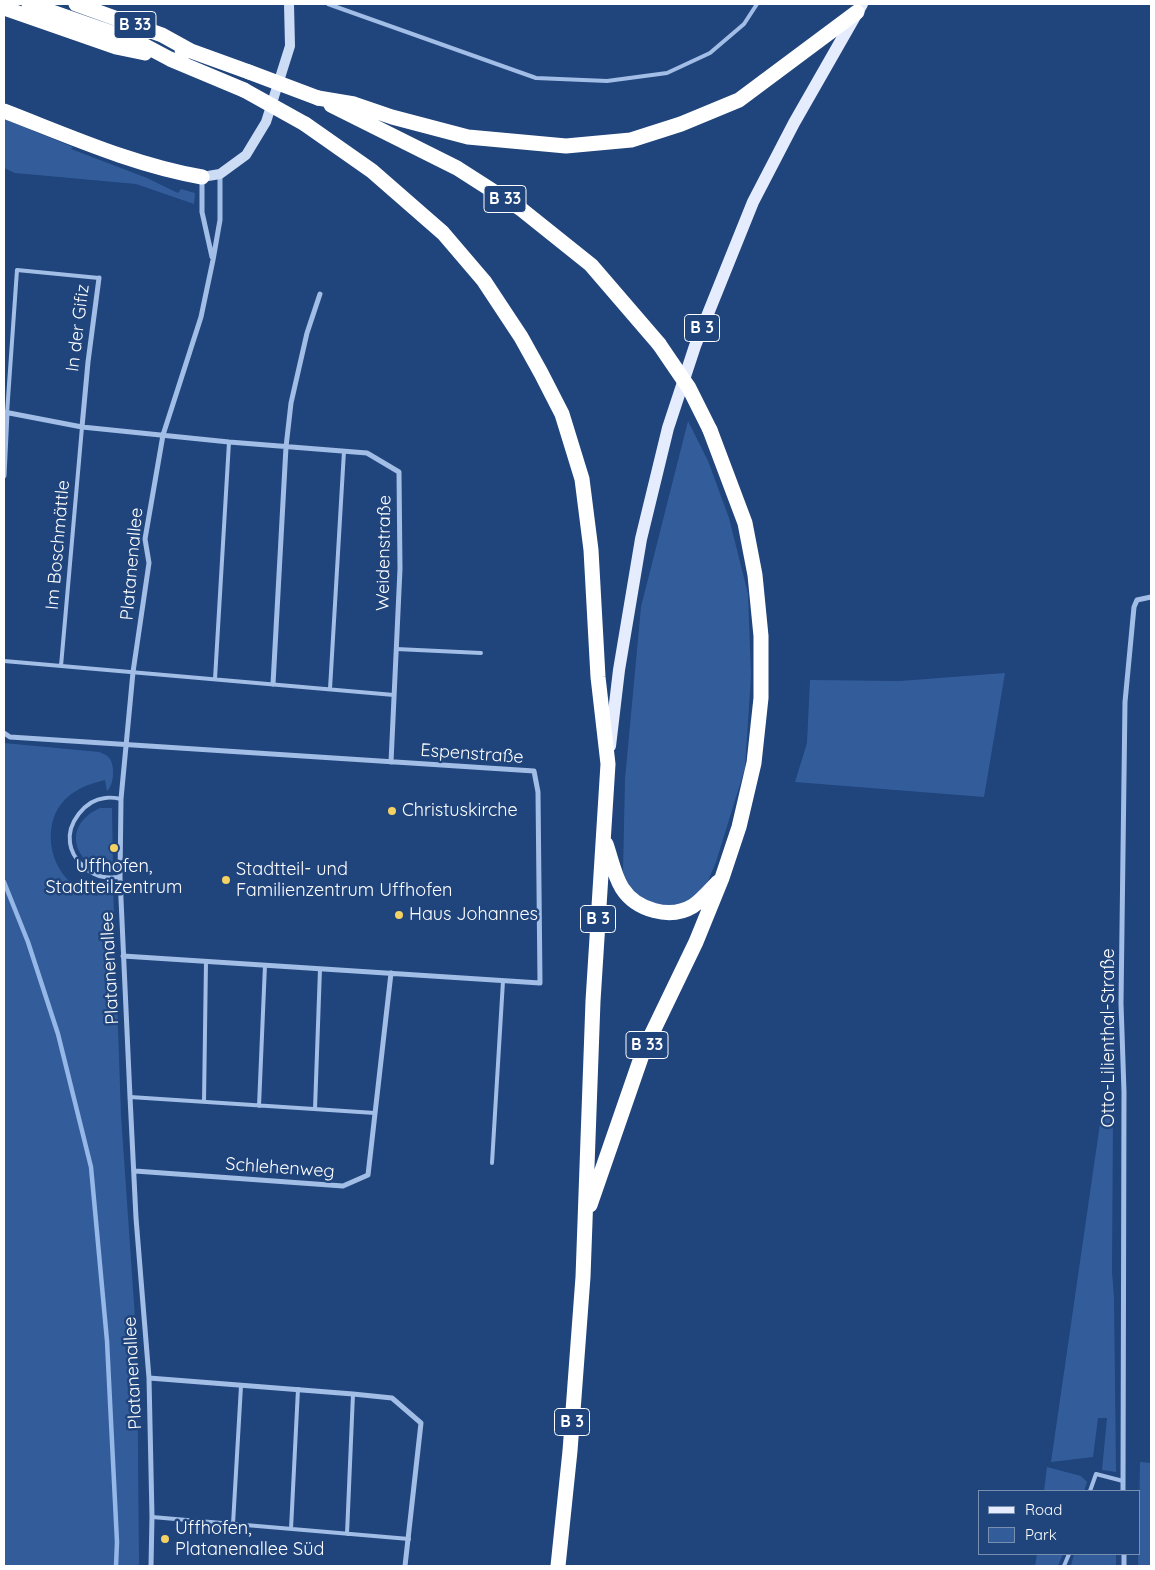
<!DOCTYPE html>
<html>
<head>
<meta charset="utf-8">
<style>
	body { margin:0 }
	#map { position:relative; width:1155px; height:1570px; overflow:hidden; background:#20447c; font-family:Quicksand,sans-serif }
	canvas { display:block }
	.frame { position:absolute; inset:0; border:5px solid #fff; pointer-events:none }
	.legend { position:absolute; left:978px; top:1490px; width:162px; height:65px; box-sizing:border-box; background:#20447c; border:1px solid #798fb0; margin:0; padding:6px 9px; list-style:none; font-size:15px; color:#fff }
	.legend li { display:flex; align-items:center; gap:10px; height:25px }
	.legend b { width:25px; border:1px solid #798fb0 }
</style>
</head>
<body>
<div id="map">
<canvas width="1155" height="1570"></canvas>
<div class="frame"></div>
<ul class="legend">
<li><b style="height:6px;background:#e4ecfd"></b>Road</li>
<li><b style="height:14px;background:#335d9a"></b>Park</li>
</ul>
</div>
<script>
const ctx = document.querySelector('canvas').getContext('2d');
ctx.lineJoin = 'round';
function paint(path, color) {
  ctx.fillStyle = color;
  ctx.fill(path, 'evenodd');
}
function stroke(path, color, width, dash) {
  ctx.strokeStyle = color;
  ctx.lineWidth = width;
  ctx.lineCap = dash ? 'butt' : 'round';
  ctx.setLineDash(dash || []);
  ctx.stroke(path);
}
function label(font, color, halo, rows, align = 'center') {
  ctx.font = font + ' Quicksand,sans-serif';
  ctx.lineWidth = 5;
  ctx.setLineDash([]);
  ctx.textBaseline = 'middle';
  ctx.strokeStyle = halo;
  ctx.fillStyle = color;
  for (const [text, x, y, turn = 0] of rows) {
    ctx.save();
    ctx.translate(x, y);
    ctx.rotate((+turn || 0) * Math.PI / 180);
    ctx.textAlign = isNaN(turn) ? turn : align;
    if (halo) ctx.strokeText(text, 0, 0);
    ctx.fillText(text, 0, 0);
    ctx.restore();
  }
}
const green = new Path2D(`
	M4,119L73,147L71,149L147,178L178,193L181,189L195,193L194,204L136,184L15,173L4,168Z
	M688,421L708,461L729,518L748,594L751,675L745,768L716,862L708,881L693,900L674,907L652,905L633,895L623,872L625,779L641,607Z
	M1005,673L984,797L795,782L807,743L810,680L900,681Z
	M4,743L99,752C104,754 107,755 110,759C115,767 114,785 107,791L105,780C94,783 85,785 76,791C44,809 44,854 67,879C75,888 86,892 97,896L101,885L113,887L121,1115L137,1347L139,1566H4Z
	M100,808H112L113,873C74,867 60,826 100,808Z
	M1104,1096L1111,1098L1113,1116L1112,1272L1114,1298L1116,1472L1102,1470L1107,1418H1098L1093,1457L1051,1462Z
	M1140,1462L1151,1463V1566H1138Z
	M1047,1467L1081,1476L1087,1482L1084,1491H1044Z
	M1037,1554H1063L1058,1566H1035Z
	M1074,1554H1116V1566H1071Z`);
const stream = new Path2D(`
	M4,882L28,942L58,1034L91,1167L107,1341L117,1542L116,1566`);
const lane = new Path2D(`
	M328,4L536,78L607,81L667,73L710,53L744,24L757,4
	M7,413L17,270L99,278
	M396,649L481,653
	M4,661L394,695
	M61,666L82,427
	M215,679L229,442
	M330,689L344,451
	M120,877C115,877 109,878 104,877C89,875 72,859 70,843C67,823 85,800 105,798C110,797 116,798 121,799
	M130,1097L375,1113
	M204,1102L206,961
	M259,1106L265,965
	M315,1109L320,969
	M492,1163L503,981
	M1090,1491L1096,1474L1123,1481
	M152,1517L409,1539
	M233,1524L241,1386
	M291,1529L298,1389
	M347,1534L353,1394
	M1064,1566L1069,1554`);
const street = new Path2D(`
	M202,179V212L212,257
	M4,412L82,427L229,442L367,453L399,472L400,569L391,762
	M82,427L88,362L99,278
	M4,476L7,413
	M273,684L286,447L291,403L307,333L320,294
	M4,733L10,737L534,771L538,792L540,983L123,956
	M135,1171L343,1186L368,1175L391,973
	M149,1378L353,1394L392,1398L421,1423L405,1566
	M1123,1491L1124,1092L1121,1003L1125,702L1134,607L1137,600L1151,597
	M1124,1554V1566
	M151,1566L152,1517L149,1378L136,1218L130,1097L120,877L121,799L133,672L149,563L145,539L163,435L201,317L213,260L220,220V175`);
const secondary = new Path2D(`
	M202,177L220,174L246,155L266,122L290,46L289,4`);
const primary = new Path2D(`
	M610,746L619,670L641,539L668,428L695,346L753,202L794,123L862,4`);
const highway = new Path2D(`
	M29,4L138,42L170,59L244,90
	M76,4L162,35L191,51
	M4,8L116,47L145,53
	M182,50L191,51L249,72
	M318,98L354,104L392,117L468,137L566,146L631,140L681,124L739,100L857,12
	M331,105L457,168L521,209L591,265L659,344
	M4,111C69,136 133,165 202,177
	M305,124L372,171L443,233L484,281L521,337L541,373L562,414L582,479L591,550L598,677L608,764L593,1001L583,1277L570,1451L558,1566
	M606,844C611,858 614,875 622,888C636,910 670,920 693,906C702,900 710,890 718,882
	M590,1205L643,1052L696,942L722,878L739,827L754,763L761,698V636L755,575L745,523L710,430`);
const highwayBridge = new Path2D(`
	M249,72L318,98
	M244,90L305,124
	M659,344L689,388L710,430`);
const markers = [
	[392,811,5,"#f4d163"],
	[114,848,5,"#f4d163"],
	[226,880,5,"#f4d163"],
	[399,915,5,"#f4d163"],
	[165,1539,5,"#f4d163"]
];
const shields = [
	[135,25,42],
	[505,199,42],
	[702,328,35],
	[598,919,35],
	[647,1045,42],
	[572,1422,35]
];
const shieldNames = [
	["B 33",135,25],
	["B 33",505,199],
	["B 3",702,328],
	["B 3",598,919],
	["B 33",647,1045],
	["B 3",572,1422]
];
const streetNames = [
	["In der Gifiz",78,328,-83],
	["Im Boschmättle",58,545,-85],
	["Weidenstraße",384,553,-89],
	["Platanenallee",132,564,-85],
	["Espenstraße",472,754,4],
	["Platanenallee",110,968,-93],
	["Otto-Lilienthal-Straße",1109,1038,-90],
	["Schlehenweg",280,1168,4],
	["Platanenallee",133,1373,-93]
];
const poiNames = [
	["Christuskirche",402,811],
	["Uffhofen,",114,867,"center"],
	["Stadtteilzentrum",114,888,"center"],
	["Stadtteil- und",236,870],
	["Familienzentrum Uffhofen",236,891],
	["Haus Johannes",409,915],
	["Uffhofen,",175,1529],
	["Platanenallee Süd",175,1550]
];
paint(green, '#335d9a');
stroke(stream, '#96b8e8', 4.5);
stroke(lane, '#a2bee6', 4);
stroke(street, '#a2bee6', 5);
stroke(secondary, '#cddcf5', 10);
stroke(primary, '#e4ecfd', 12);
stroke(highway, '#fff', 15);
stroke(highwayBridge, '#fff', 15);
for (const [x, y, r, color] of markers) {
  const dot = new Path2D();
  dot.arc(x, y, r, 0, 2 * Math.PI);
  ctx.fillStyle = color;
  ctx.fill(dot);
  stroke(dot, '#20447c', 2);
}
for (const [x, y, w] of shields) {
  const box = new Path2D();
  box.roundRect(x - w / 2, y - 13.5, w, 27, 4);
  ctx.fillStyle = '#20447c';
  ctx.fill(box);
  stroke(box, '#fff', 1);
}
label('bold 16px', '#fff', null, shieldNames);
label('18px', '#fff', '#20447c', streetNames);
label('18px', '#fff', '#20447c', poiNames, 'left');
</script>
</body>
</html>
